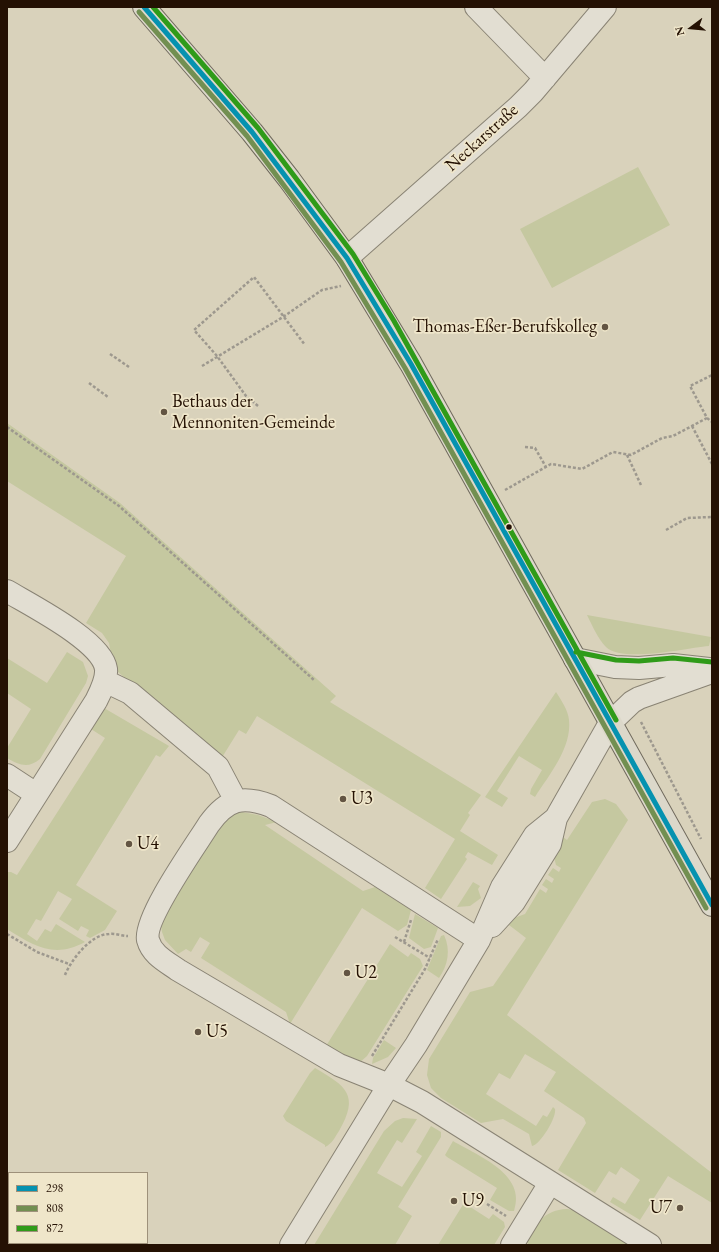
<!DOCTYPE html>
<html>
<head>
<meta charset="utf-8">
<style>
	body { margin:0 }
	#map { position:relative; width:719px; height:1252px; overflow:hidden; background:#d9d2bb; font-family:"EB Garamond",serif }
	canvas { display:block }
	.frame { position:absolute; inset:0; border:8px solid #241103; pointer-events:none }
	.legend { position:absolute; left:8px; top:1172px; width:140px; height:72px; box-sizing:border-box; background:#efe6ca; border:1px solid #9e917a; margin:0; padding:5px 7px; list-style:none; font-size:12px; color:#241103 }
	.legend li { display:flex; align-items:center; gap:8px; height:20px }
	.legend b { width:20px; border:1px solid #9e917a }
	.north { position:absolute; left:671px; top:8px; width:40px; height:40px; -webkit-text-stroke:3px #efe6ca; paint-order:stroke; rotate:254deg; font-size:11px; font-weight:700; line-height:16px; text-align:center; color:#241103 }
	.north::after { content:''; display:block; margin:auto; width:14px; height:18px; background:#241103; clip-path:polygon(50% 0,100% 100%,50% 72%,0 100%) }
</style>
</head>
<body>
<div id="map">
<canvas width="719" height="1252"></canvas>
<div class="frame"></div>
<ul class="legend">
<li><b style="height:5px;background:#0592b0"></b>298</li>
<li><b style="height:5px;background:#728f51"></b>808</li>
<li><b style="height:5px;background:#2f9b19"></b>872</li>
</ul>
<div class="north">N</div>
</div>
<script>
const ctx = document.querySelector('canvas').getContext('2d');
ctx.lineJoin = 'round';
function paint(path, color) {
  ctx.fillStyle = color;
  ctx.fill(path, 'evenodd');
}
function stroke(path, color, width, dash) {
  ctx.strokeStyle = color;
  ctx.lineWidth = width;
  ctx.lineCap = dash ? 'butt' : 'round';
  ctx.setLineDash(dash || []);
  ctx.stroke(path);
}
function label(font, color, halo, rows, align = 'center') {
  ctx.font = font + ' "EB Garamond",serif';
  ctx.lineWidth = 3.5;
  ctx.setLineDash([]);
  ctx.textBaseline = 'middle';
  ctx.strokeStyle = halo;
  ctx.fillStyle = color;
  for (const [text, x, y, turn = 0] of rows) {
    ctx.save();
    ctx.translate(x, y);
    ctx.rotate((+turn || 0) * Math.PI / 180);
    ctx.textAlign = isNaN(turn) ? turn : align;
    if (halo) ctx.strokeText(text, 0, 0);
    ctx.fillText(text, 0, 0);
    ctx.restore();
  }
}
const green = new Path2D(`
	M638,167L670,225L552,288L520,229Z
	M7,423L120,503L336,696L330,702L481,795L468,813L470,815L460,831L498,855L492,865L468,852L465,857L467,859L441,899L425,888L455,839L257,716L246,734L239,730L221,759L118,672L113,665L109,643L102,633L86,623L126,556L7,481Z
	M587,615L711,637L709,646C686,648 623,663 606,647C598,639 592,625 587,615Z
	M67,652L83,662L88,676L86,683L40,759C28,769 19,765 7,758V748L31,709L7,693V658L47,683Z
	M556,692C561,700 568,710 569,720C572,748 549,775 535,797L530,794L531,789L542,770L519,756L497,791L508,798L502,807L485,797Z
	M104,708L169,746L160,757L156,755L76,885L117,911L105,930L90,938L86,936L89,930L81,926L78,931L59,919L72,899L58,891L41,921L36,919L27,934L37,941L45,929L51,932L56,924L85,942C54,959 34,946 7,929V872H11L17,875L105,738L91,729Z
	M605,799L616,804L628,820L507,1015L712,1173V1203L668,1176L640,1220L610,1202L613,1197L625,1204L640,1180L621,1167L616,1175L609,1171L595,1193L558,1170L586,1123L584,1118L544,1091L556,1072L525,1054L510,1079L499,1073L486,1094L536,1126L543,1115L547,1117L553,1107L555,1109C557,1117 540,1145 532,1146L529,1134L503,1119L481,1123L441,1098L431,1088L427,1075L429,1059L470,992L493,986L526,938L509,925L514,918L525,914L540,889L546,893L548,889L542,885L546,879L552,883L554,879L548,875L553,868L559,872L561,868L556,865L553,853L563,837L567,840L592,802Z
	M242,812L258,815L277,822L265,825L363,891L375,887L411,910L407,925L398,931L362,908L290,1024L286,1012L201,958L210,943L200,937L191,952L186,949L178,954L165,940L162,932L161,926L168,903L219,823L234,814Z
	M473,882L480,886L478,889L481,898L470,906L457,907Z
	M415,914L438,928L431,947L424,949L409,938Z
	M444,935C451,950 448,965 439,978L427,970L441,936Z
	M390,944L408,957L411,953L420,959L423,966L367,1056L358,1064L326,1046Z
	M384,1040L396,1048L388,1057L372,1064L373,1058Z
	M315,1068C346,1086 360,1095 339,1131C335,1137 332,1144 325,1147V1145L286,1121L283,1116L310,1073Z
	M403,1118L417,1119L402,1143L397,1140L377,1173L402,1187L422,1156L416,1152L431,1126L441,1132V1137L398,1207L412,1216L395,1245H314L384,1131L395,1121Z
	M453,1141C478,1156 527,1174 514,1211H509L490,1200L497,1188L447,1157L445,1155Z
	M464,1203L489,1219L493,1214L504,1222L505,1227L494,1245H438Z
	M567,1209L575,1210L632,1245H530L524,1241C536,1224 544,1210 567,1209Z`);
const path = new Path2D(`
	M110,354L129,367
	M202,366L283,317L322,290L341,286
	M89,383L108,397
	M258,406L246,396L217,356L194,330L254,277L305,345
	M707,418L712,422
	M692,426L712,464
	M7,427L119,506L314,680
	M525,447L535,448L546,467
	M627,455L641,485
	M505,490L551,464L582,469L613,452L631,455L662,438L673,436L707,418L690,386L712,375
	M666,530L687,518L712,517
	M641,722L701,839
	M7,934L37,952L69,964
	M395,937L430,958
	M404,942L411,920
	M65,975C71,960 91,934 109,934C115,933 122,936 128,936
	M372,1056L425,969L438,939
	M7,1203L9,1204
	M487,1204L506,1216
	M71,1243L75,1245`);
const minor = new Path2D(`
	M476,7L545,78
	M347,258L518,107L533,92L605,7
	M7,591C30,605 102,641 106,669C107,680 101,691 96,701L7,841
	M575,659L615,667L639,668L673,665L709,669
	M105,681L130,693L218,767L236,801
	M7,775L36,794
	M492,926L514,902L550,844L556,818L610,723L632,702L639,698L712,672
	M479,940L271,806C242,795 227,799 209,824C196,845 143,919 148,940C152,955 167,962 178,970L339,1065L389,1085L422,1102L650,1245
	M291,1245L389,1085L416,1045L479,940L502,887L535,835L556,818
	M512,1245L550,1183`);
const major = new Path2D(`
	M144,7L252,132L289,179L347,258L411,364L712,905`);
const bus1 = new Path2D(`
	M144,7L252,132L347,258L411,364L712,905`);
const bus2 = new Path2D(`
	M139,12L247,136L341,262L405,368L706,908`);
const bus3 = new Path2D(`
	M153,7L258,128L353,254L394,321L616,720
	M576,652L616,660L639,661L673,658L712,662`);
const markers = [
	[605,327,4,"#635543"],
	[164,412,4,"#635543"],
	[509,527,3.5,"#241103"],
	[343,799,4,"#635543"],
	[129,844,4,"#635543"],
	[347,973,4,"#635543"],
	[198,1032,4,"#635543"],
	[454,1201,4,"#635543"],
	[680,1208,4,"#635543"]
];
const streetNames = [
	["Neckarstraße",482,138,-42]
];
const poiNames = [
	["Thomas-Eßer-Berufskolleg",597,327,"right"],
	["Bethaus der",172,402],
	["Mennoniten-Gemeinde",172,423],
	["U3",351,799],
	["U4",137,844],
	["U2",355,973],
	["U5",206,1032],
	["U9",462,1201],
	["U7",672,1208,"right"]
];
paint(green, '#c5c8a0');
stroke(minor, '#898374', 24);
stroke(major, '#6f695c', 24);
stroke(path, '#9d988e', 2.5, [3, 2]);
stroke(minor, '#e2ded2', 22);
stroke(major, '#dcd8ca', 22);
stroke(bus1, '#0592b0', 5);
stroke(bus2, '#728f51', 5);
stroke(bus3, '#2f9b19', 5);
for (const [x, y, r, color] of markers) {
  const dot = new Path2D();
  dot.arc(x, y, r, 0, 2 * Math.PI);
  ctx.fillStyle = color;
  ctx.fill(dot);
  stroke(dot, '#efe6ca', 1.5);
}
label('18px', '#241103', '#efe6ca', streetNames);
label('18px', '#241103', '#efe6ca', poiNames, 'left');
</script>
</body>
</html>
